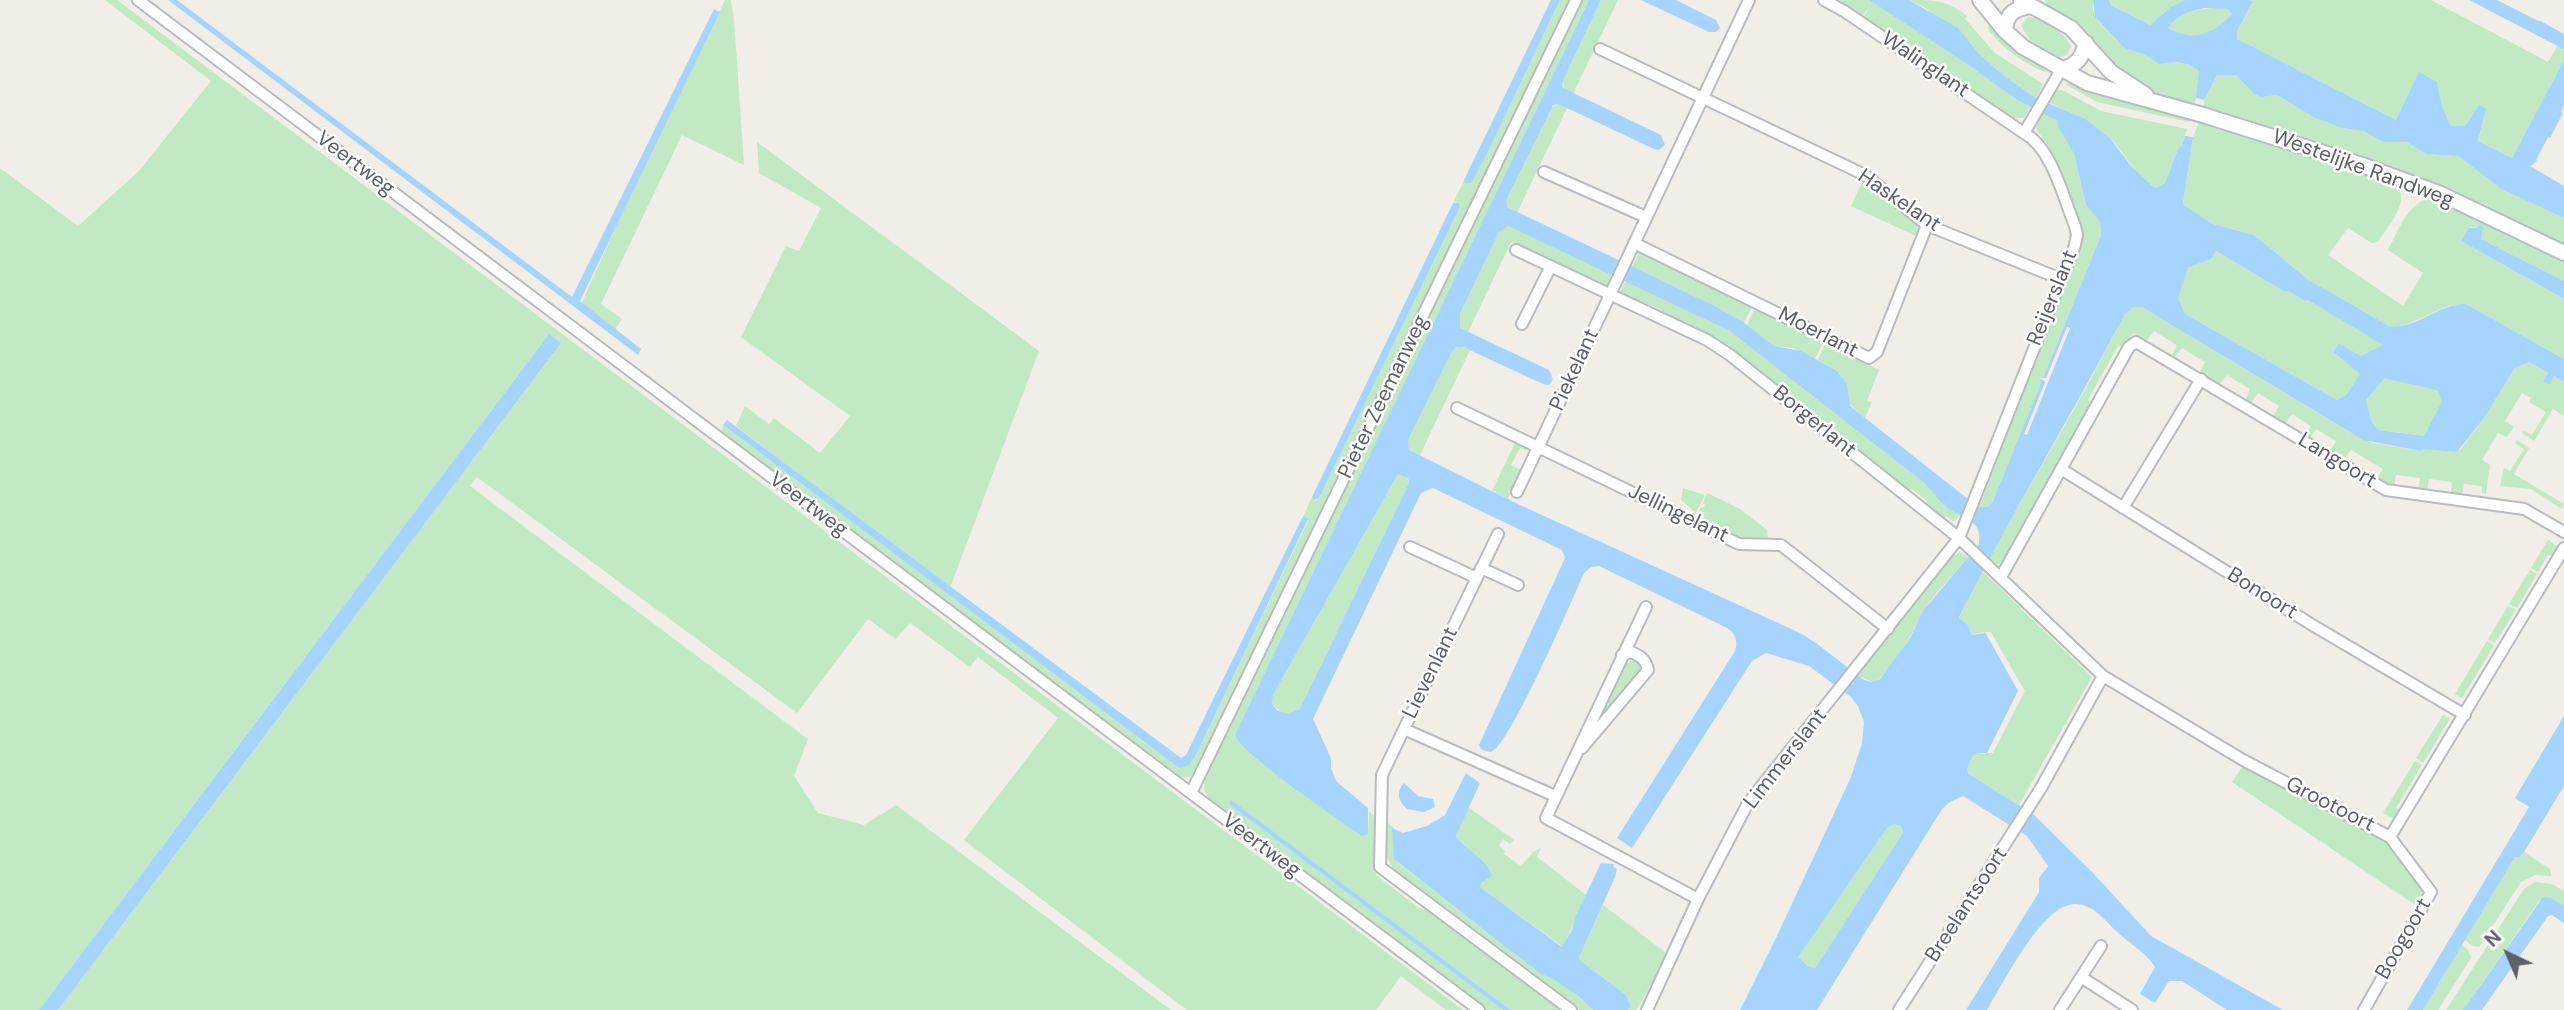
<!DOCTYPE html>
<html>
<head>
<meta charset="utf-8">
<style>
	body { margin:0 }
	#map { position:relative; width:2564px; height:1010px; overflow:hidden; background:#f0eee6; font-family:"DM Sans",sans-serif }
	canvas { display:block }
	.north { position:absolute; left:2473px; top:919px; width:70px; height:70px; -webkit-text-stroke:5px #fff; paint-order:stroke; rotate:316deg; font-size:19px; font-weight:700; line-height:28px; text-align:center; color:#5d6167 }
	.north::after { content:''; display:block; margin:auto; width:24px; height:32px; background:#5d6167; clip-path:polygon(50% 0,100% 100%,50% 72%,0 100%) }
</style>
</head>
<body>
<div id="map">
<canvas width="2564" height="1010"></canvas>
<div class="north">N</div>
</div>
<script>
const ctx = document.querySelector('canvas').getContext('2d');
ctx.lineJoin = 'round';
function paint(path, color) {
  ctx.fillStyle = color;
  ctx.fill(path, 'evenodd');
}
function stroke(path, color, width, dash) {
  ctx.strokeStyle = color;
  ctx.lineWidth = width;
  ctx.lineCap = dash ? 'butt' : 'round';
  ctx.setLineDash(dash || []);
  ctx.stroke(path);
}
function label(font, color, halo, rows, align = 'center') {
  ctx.font = font + ' "DM Sans",sans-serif';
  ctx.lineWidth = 5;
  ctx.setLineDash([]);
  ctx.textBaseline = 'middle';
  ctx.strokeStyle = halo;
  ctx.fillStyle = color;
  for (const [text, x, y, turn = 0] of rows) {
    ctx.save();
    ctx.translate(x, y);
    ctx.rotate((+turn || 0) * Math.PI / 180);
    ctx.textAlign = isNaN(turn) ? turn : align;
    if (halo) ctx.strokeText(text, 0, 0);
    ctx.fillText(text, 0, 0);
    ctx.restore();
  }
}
const green = new Path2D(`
	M105,0H117L1463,1010H1446L1401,976L1376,1010H1187L964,840L1058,718L978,657L970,667L910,623L896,639L868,619L797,713L477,477L470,486L808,739L794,776L818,813L864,825L896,805L1171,1010H58L561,343L549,334L39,1010H0V168L78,226L139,171L211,81Z
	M725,0H731L734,19L744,165L682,135L601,304L622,319L612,334L579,309L618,222Z
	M1560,0H1570L1200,767L1190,777L1179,778L721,434L723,425L1179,768L1197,753L1308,521L1307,518L1303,517L1312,497L1315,501L1319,498L1460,207L1456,202L1453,203L1464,181L1470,184L1486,156Z
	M1579,0H1589L1235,737L1261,763L1362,836L1368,834L1369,811L1375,817L1376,875L1419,908L1428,910L1561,1010H1511L1231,801L1229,804L1503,1010H1486L1209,800L1204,789L1206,774Z
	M1601,0H1618L1573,94L1565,91L1562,83Z
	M1840,0H1869L1968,65L2019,101L2030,107L2024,118H2016L2014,120L1863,18L1871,5L1862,17Z
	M1909,0C1935,0 1947,0 1967,16L1965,19L1995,53L2043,84L2036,98L2002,74L1927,9Z
	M2045,0H2093V10L2098,21L2124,48L2143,54L2159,64L2177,62L2190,65L2199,71V90L2194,105L2154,93L2124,76L2047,6Z
	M2109,0H2185L2150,25L2111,5Z
	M2249,0H2431L2548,62L2558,45L2564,48V60L2512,158L2478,141L2484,119L2472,114L2465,126H2451L2443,109L2437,82L2419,73L2396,120L2236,39L2237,31L2253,3Z
	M2214,8L2227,9L2232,15C2214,35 2192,43 2168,28C2179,13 2197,9 2214,8Z
	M2028,17C2044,19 2063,32 2071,46L2067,55L2058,57L2030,40L2021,26Z
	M1992,20L2043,65L2046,72C2027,66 2000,47 1988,29Z
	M2231,74L2236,75L2254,94L2261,97L2277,95L2315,118L2342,128L2363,131L2383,142H2408L2426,154L2458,156L2501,189L2564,218V245L2456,191L2407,173L2203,108L2206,93L2217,75Z
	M2070,82L2190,118L2189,122L2097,102L2065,84Z
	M2056,90H2062L2101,111L2187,129L2182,145L2178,149L2165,183L2155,188L2152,186C2132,173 2125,150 2107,136C2089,121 2069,114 2049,102Z
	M1557,104L1567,108L1517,213L1507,206L1505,200L1550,108Z
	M2043,112L2058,121L2074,154L2086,205L2100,221L2101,235L1993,501L1988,507L1979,508L2082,238L2050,148L2036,129Z
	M2199,122L2394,184C2414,198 2387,227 2378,242L2372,243L2348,228L2328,255L2403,306L2423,273L2388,250C2397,234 2408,202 2428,199L2480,220L2564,261V281L2481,239L2482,227L2479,225L2478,228L2471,227L2461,241L2564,299V359L2466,304L2448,306L2401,327L2389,326L2309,280L2254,235L2213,224L2183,204L2193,137Z
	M757,142L1039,351L950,588L736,426L745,406L769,424L774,418L820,453L850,416L741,337L786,246L799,251L821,208L759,173Z
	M1863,180L1917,224L1918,237L1851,206Z
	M1508,226L1614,275L1608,288L1511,242L1468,332L1460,328V314L1499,232Z
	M1640,251L1717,287L1716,289L1726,294L1727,293L1753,305L1744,323L1715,306L1632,267Z
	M2216,251L2285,292L2289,291L2305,301L2308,299L2384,345L2365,357L2361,356L2339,343L2333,352L2361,374L2347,394L2337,400L2185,314L2177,298L2188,268L2211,259Z
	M1626,280L1730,331L1750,345L1923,482C1937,494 1944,505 1960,514L1957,519L1953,521L1946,516L1944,518L1926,504L1927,501L1912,489L1910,491L1730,348L1713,337L1661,313L1662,310L1620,293Z
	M1756,306L1824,341L1815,359L1793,348L1773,346L1750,328L1747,325Z
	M2134,307H2142L2349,432L2373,443L2421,451L2424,449L2460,450L2484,418L2515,368L2529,362L2548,373L2543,380L2554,376L2564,382V416L2553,409L2534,441L2522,433L2523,430L2532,435L2546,412L2529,402L2531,398L2522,393L2505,421L2514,427L2507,437L2498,433L2482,460L2490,465L2486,494L2482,493V486L2464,484L2462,495L2451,494L2452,482L2429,479L2427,491L2418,490L2420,478L2396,475L2394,487L2377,479L2383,469L2351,450L2344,459L2330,451L2336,441L2316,429L2309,439L2306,436L2311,426L2292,414L2285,424L2273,416L2279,406L2258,393L2251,403L2245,400L2250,389L2227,375L2220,384L2200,372L2205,362L2182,348L2175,357L2172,355L2177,345L2154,331L2147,340L2133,333L2123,348L2118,346L2088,400L2092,403L2004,561L1998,564L1989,558L2086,388L2125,314Z
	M1825,344L1833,348L1834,346L1879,370L1867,401L1872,402L1865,418L1848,403C1843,373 1845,375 1818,360Z
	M1459,346L1470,350L1419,457L1409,450L1408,440L1452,350Z
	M2385,378C2404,384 2419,385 2438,391L2443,402L2424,436L2378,430L2372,422L2366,400Z
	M1493,432L1527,448L1526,450L1520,448L1511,465L1521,470L1508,499L1496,493V491H1492L1515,443Z
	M2517,440L2529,448L2514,474L2564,504L2562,509L2531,489L2500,486L2504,468L2510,471L2524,449L2515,443Z
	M1398,474L1407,477L1409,483L1300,710C1290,718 1280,713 1272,704L1273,695Z
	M1683,488L1705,495L1696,513L1681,500Z
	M1707,493L1740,509L1767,530L1768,538C1746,547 1717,526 1696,517L1701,507L1703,508L1705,505L1703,503Z
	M2548,540L2560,548L2553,557L2548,555L2538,572L2531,568Z
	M1959,552L1968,557C1954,575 1935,592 1923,612C1912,631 1893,676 1872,682L1857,675L1952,554L1955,556Z
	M2530,570L2537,574L2517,608L2509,604Z
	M1982,571L2092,677L2019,805L1969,774L1967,769L1973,755L1979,753L1986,754L1984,632L1972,635L1968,625L1959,618Z
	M2508,606L2516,610L2495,643L2488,639Z
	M2487,641L2494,646L2462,698L2455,694Z
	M1633,660L1639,663L1641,671L1597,724L1625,664Z
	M2443,715L2450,719L2423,763L2416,758Z
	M2415,761L2422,765L2396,808L2401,811L2395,820L2383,813Z
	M2243,766L2385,840L2422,891L2417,906L2232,782Z
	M1468,807L1514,840L1510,844L1503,839L1499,845L1505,851L1504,854L1521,866L1533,852L1541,848L1537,857L1586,895L1563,947L1480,887L1478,857L1463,846L1456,836Z
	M1388,823L1393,827L1397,862L1499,942L1541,974L1553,979L1578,996L1593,1010H1579L1395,872L1385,854V827Z
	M1894,824L1901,826L1903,833L1815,968L1808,966L1797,957L1887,828Z
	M2524,852L2550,869L2551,876L2535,875L2521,882L2479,947L2472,946L2465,940L2515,857H2520Z
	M2535,882L2552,884L2564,891V906L2552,898L2539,901L2463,1010H2446L2524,889Z
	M1603,905L1669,955L1636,1010H1628L1631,1005L1626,995L1581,961L1579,958Z
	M2462,945L2468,950L2471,958L2438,1010H2423Z`);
const water = new Path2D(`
	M168,0H177L572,297L714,9L720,12L580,301L641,349L638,355Z
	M1551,0H1560L1486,156L1471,183L1466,184L1464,180Z
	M1589,0H1601L1562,83L1563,88L1661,135L1665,145L1659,150L1654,149L1567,108L1557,104L1553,105L1506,200L1507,207L1715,306L1743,322L1774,346L1801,351L1837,371L1847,384L1850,406L1978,507H1988L1993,501L2101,235L2100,222L2086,205L2074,154L2058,126V121L2019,101L1968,65L1869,0H1909L1958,28L1979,54L2002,74L2036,98L2085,119L2109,137L2132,167L2152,186L2156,188L2165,183L2178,149L2182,145L2185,136L2193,137L2183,204L2213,224L2254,235L2309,280L2389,326C2414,331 2439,303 2466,304L2564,359V382L2554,376L2549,384L2543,381L2548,373L2529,362L2515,368L2484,418L2457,452L2424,449L2421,451L2363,440L2165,321L2142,307H2134L2125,314C2071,416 2012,513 1960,615L1959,618L1968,625L1972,635L1991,632L2025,691L1993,753H1979L1973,755L1967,769L1969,774L2033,814L2093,873L2151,936L2283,1010H2227L2182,981H2169L2155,1003L2140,994L2155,967C2146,952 2127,942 2115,930C2104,919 2092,904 2075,904C2042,904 2003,984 1987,1010H1966L2039,892V878L2048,866L2027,836L1963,796L1950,802L1942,809L1817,1010H1740L1776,938L1851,777L1862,743L1864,722L1858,706L1851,697L1809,666L1766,653L1752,661L1632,848L1617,838L1735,651C1739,639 1734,631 1723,626L1599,566L1591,567L1584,573C1573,598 1509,747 1491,752C1490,752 1483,750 1481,749L1479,745L1565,558L1562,550L1433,488L1421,493L1313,719L1331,758V768L1336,781L1368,808V834L1362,836C1341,821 1238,752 1235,735ZM1508,226L1730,331L1923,482C1931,489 1936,497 1943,504C1958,519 1983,516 1979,544L1923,611L1909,640L1880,679L1872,682L1864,680L1816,643L1800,633L1520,505L1409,450L1408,440L1451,353L1456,347H1463L1543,384L1549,385L1553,379L1549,370L1460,328V314L1499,232ZM2216,251L2285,292L2289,291L2305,301L2308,300L2383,345L2361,356L2339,343L2333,352L2360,374L2347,394L2337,400L2185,314L2178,298L2188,268L2211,259ZM2385,378C2404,384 2419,385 2438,391L2442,402L2424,436L2378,430L2372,422L2366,400ZM1398,474L1408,478L1409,483L1300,709L1288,714L1278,711L1272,704L1273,695ZM1894,824L1901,826L1903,833L1815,968L1808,966L1798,957L1887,828Z
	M1641,0H1676L1716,20L1720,28L1716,32H1709Z
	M2093,0H2109L2111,5L2150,25L2171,7L2185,0H2249L2253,2L2237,31V39L2396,120L2419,72L2437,82L2443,109L2451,126H2465L2479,105L2486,109L2478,141L2512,158L2564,60V105L2561,112L2563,113L2550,138L2548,137L2536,160L2537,161L2530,166L2564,186V218L2501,189L2458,156L2426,154L2407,142H2383L2363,131L2342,128L2315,118L2277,95L2261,97L2254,94L2236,75H2217L2204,100L2196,98L2199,71L2190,65L2177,62L2159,64L2143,54L2124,48L2095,17ZM2206,8L2227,9L2232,14C2213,35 2193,42 2168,28C2176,16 2192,10 2206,8Z
	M2469,0H2497L2556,30L2550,42Z
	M1453,203H1458L1460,207L1319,498L1314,500L1312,497Z
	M2479,225L2483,227L2481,239L2564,281V299L2461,241L2469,228H2477Z
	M549,334L561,343L58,1010H39Z
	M727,420L1181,758L1186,755L1301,520L1304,516L1308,519L1197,753L1189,765L1179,768L723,425Z
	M2564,716V786L2524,852L2520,857H2515L2423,1010H2407L2529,807L2515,798Z
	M1466,773L1480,783L1456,836C1466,851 1487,858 1492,876L1481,883L1480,887L1562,947L1572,930L1576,915L1601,863L1614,864L1613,867L1617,869L1615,877L1579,958L1581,961L1626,995L1631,1006L1628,1010H1593L1578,996L1553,979L1541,974L1499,942L1394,859L1392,828L1403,833L1427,826L1445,815Z
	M1404,783L1418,796L1433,799L1435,807L1424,812L1407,809C1399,802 1395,792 1404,783Z
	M1231,800L1480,987L1511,1010H1503L1229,804Z
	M2543,897L2552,898L2564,906V923L2552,915L2548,916L2482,1010H2463Z`);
const pier = new Path2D(`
	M2067,327L2070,328L2027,435L2024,434L2045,382L2040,378H2046Z
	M1985,632H1991L2025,691L1993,753H1987L2018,691Z`);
const canal = new Path2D(`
	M2539,28L2564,42`);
const street = new Path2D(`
	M138,0L1479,1010
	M1824,0L1844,11L2024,133
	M1600,49L1865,175L1927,225L2061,279
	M1544,172L1646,217
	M1634,243L1869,358L1877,352L1927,225
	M1516,250L1707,340L1730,355L1959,538L2103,676L2243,760L2390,837L2564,548
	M1522,324L1551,266
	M1457,408L1739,544L1781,545L1888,629
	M2061,469L2314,626L2465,715
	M1517,492L1749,0
	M2123,508L2201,379
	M1498,534L1404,729L1555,796
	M1410,547L1477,578
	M1481,568L1518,585
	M2001,577L2129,347L2136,342L2386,490L2524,509L2564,532
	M1646,607L1546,818L1698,899
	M1404,729L1382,775L1380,867L1571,1010
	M1582,748L1648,670C1646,660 1641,656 1631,652L1622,655
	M1191,793L1576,0
	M2081,977L2132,1010
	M1647,1010L1698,899L1748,803L1959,538L2075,245L2077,235L2075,226C2063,197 2052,148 2024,133L2061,70
	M1899,1010L2041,788L2103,676
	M2060,1010L2101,946
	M2364,1010L2431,892L2390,837`);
const secondary = new Path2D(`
	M1980,0L2005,31L2023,47L2087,83L2203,115L2365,166L2441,194L2564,253
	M2021,0L2071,28L2111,72L2146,95
	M2005,31C2006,13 2015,8 2032,6
	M2061,70C2077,65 2082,58 2086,43`);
const streetNames = [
	["Walinglant",1925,65,34],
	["Veertweg",355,164,37],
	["Westelijke Randweg",2363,169,20],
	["Haskelant",1899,201,34],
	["Reijerslant",2053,298,-68],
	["Moerlant",1818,333,27],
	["Piekelant",1575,370,-65],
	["Pieter Zeemanweg",1384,397,-64],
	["Borgerlant",1814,422,39],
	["Langoort",2337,461,31],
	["Veertweg",808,505,37],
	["Jellingelant",1678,514,26],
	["Bonoort",2262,594,32],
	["Lievenlant",1431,673,-64],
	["Limmerslant",1786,759,-52],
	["Grootoort",2330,805,27],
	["Veertweg",1261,846,37],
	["Breelantsoort",1967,905,-57],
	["Boogoort",2404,939,-60]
];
paint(green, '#c1e9c3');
paint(water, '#a7d4ff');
paint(pier, '#f0eee6');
stroke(canal, '#a7d4ff', 14);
stroke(street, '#b8bbc0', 14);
stroke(secondary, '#b9bcc2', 18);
stroke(street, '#fff', 10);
stroke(secondary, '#fff', 14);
label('21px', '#5d6167', '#fff', streetNames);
</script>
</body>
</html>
